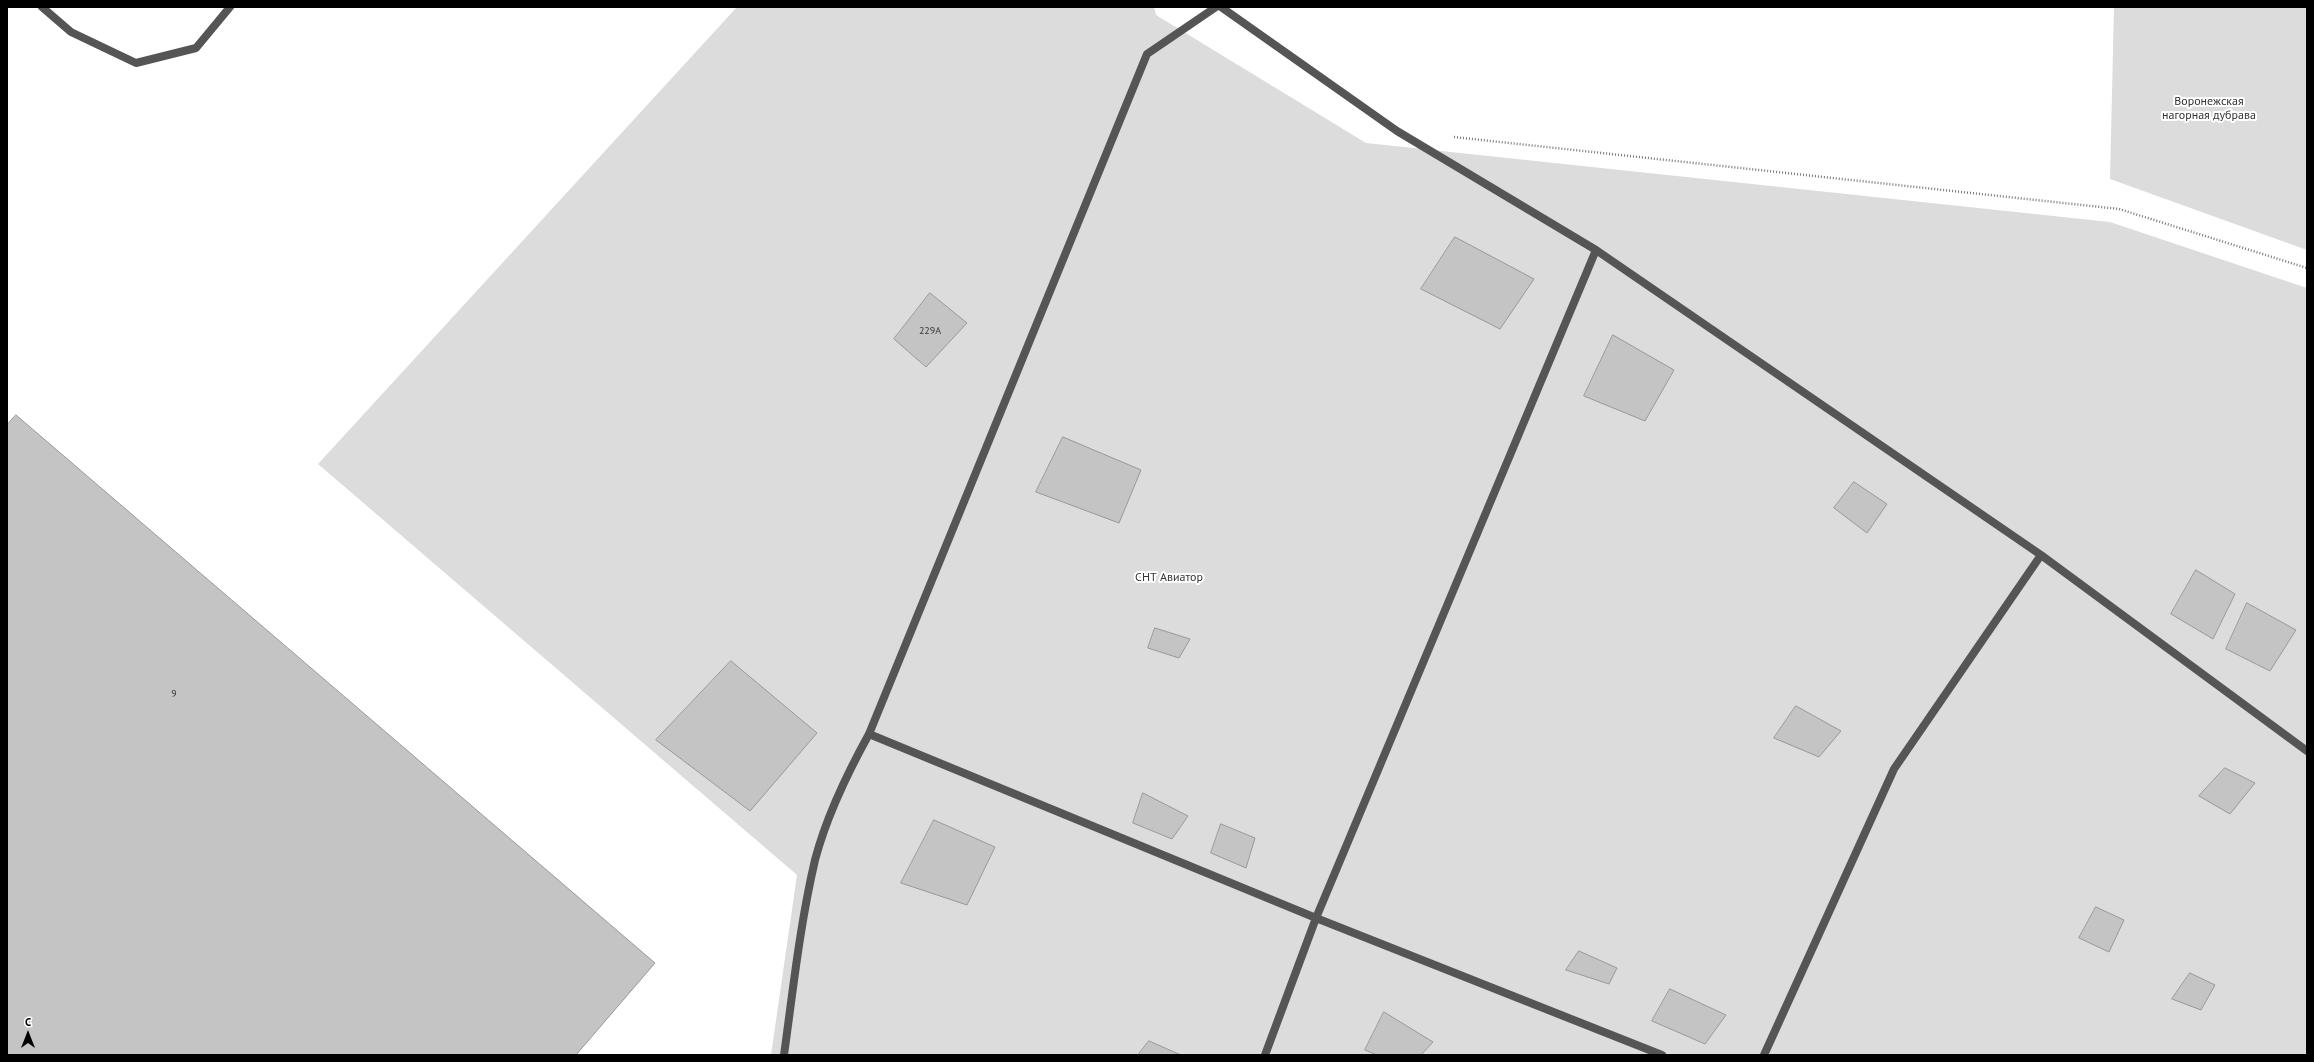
<!DOCTYPE html>
<html>
<head>
<meta charset="utf-8">
<style>
	body { margin:0 }
	#map { position:relative; width:2314px; height:1062px; overflow:hidden; background:#fff; font-family:"PT Sans",sans-serif }
	canvas { display:block }
	.frame { position:absolute; inset:0; border:8px solid #000; pointer-events:none }
	.north { position:absolute; left:8px; top:1014px; width:40px; height:40px; -webkit-text-stroke:3px #fff; paint-order:stroke; rotate:0deg; font-size:11px; font-weight:700; line-height:16px; text-align:center; color:#000 }
	.north::after { content:''; display:block; margin:auto; width:14px; height:18px; background:#000; clip-path:polygon(50% 0,100% 100%,50% 72%,0 100%) }
</style>
</head>
<body>
<div id="map">
<canvas width="2314" height="1062"></canvas>
<div class="frame"></div>
<div class="north">С</div>
</div>
<script>
const ctx = document.querySelector('canvas').getContext('2d');
ctx.lineJoin = 'round';
function paint(path, color) {
  ctx.fillStyle = color;
  ctx.fill(path, 'evenodd');
}
function stroke(path, color, width, dash) {
  ctx.strokeStyle = color;
  ctx.lineWidth = width;
  ctx.lineCap = dash ? 'butt' : 'round';
  ctx.setLineDash(dash || []);
  ctx.stroke(path);
}
function label(font, color, halo, rows, align = 'center') {
  ctx.font = font + ' "PT Sans",sans-serif';
  ctx.lineWidth = 4;
  ctx.setLineDash([]);
  ctx.textBaseline = 'middle';
  ctx.strokeStyle = halo;
  ctx.fillStyle = color;
  for (const [text, x, y, turn = 0] of rows) {
    ctx.save();
    ctx.translate(x, y);
    ctx.rotate((+turn || 0) * Math.PI / 180);
    ctx.textAlign = isNaN(turn) ? turn : align;
    if (halo) ctx.strokeText(text, 0, 0);
    ctx.fillText(text, 0, 0);
    ctx.restore();
  }
}
const green = new Path2D(`
	M737,7H1154L1156,15L1366,143L2110,222L2307,288V1055H771L797,875L318,464Z
	M2114,7H2307V250L2110,179Z`);
const building = new Path2D(`
	M1455,237L1534,279L1500,329L1421,289Z
	M930,293L967,323L926,367L894,339Z
	M1613,335L1674,370L1645,421L1584,396Z
	M16,415L655,963L576,1055H7V425Z
	M1063,437L1141,470L1119,523L1036,492Z
	M1854,482L1887,504L1867,533L1834,508Z
	M2196,570L2235,594L2213,639L2171,614Z
	M2247,603L2296,630L2270,671L2226,649Z
	M1155,628L1190,639L1179,658L1148,648Z
	M731,661L817,733L750,811L656,740Z
	M1796,706L1841,731L1819,757L1774,738Z
	M2225,768L2255,783L2230,814L2199,796Z
	M1143,793L1188,816L1172,839L1133,823Z
	M934,820L995,847L967,905L901,883Z
	M1221,824L1255,838L1246,868L1211,853Z
	M2096,907L2124,920L2109,952L2079,938Z
	M1579,951L1617,968L1609,984L1566,970Z
	M2190,973L2215,985L2201,1010L2172,999Z
	M1670,989L1726,1015L1705,1044L1652,1021Z
	M1384,1012L1433,1042L1421,1055H1377L1365,1050Z
	M1149,1041L1181,1055H1138Z`);
const path = new Path2D(`
	M1454,137L2119,209L2307,268`);
const lane = new Path2D(`
	M42,7L71,32L136,63L196,48L230,7`);
const street = new Path2D(`
	M1221,7L1397,131L1596,250L2041,555L2307,751
	M869,734L1316,918L1662,1055
	M784,1055C793,990 800,924 815,860C826,818 848,772 869,734L1147,54L1216,7
	M1265,1055L1316,918L1596,250
	M1764,1055L1894,769L2041,555`);
const numberNames = [
	["229А",930,331],
	["9",174,694]
];
const parkNames = [
	["Воронежская",2209,102],
	["нагорная дубрава",2209,116],
	["СНТ Авиатор",1169,578]
];
paint(green, '#dcdcdc');
paint(building, '#c4c4c4');
stroke(building, '#999', 1);
stroke(path, '#777', 2.5, [1, 2]);
stroke(lane, '#555', 8);
stroke(street, '#555', 8);
label('10px', '#313131', null, numberNames);
label('12px', '#333', '#fff', parkNames);
</script>
</body>
</html>
